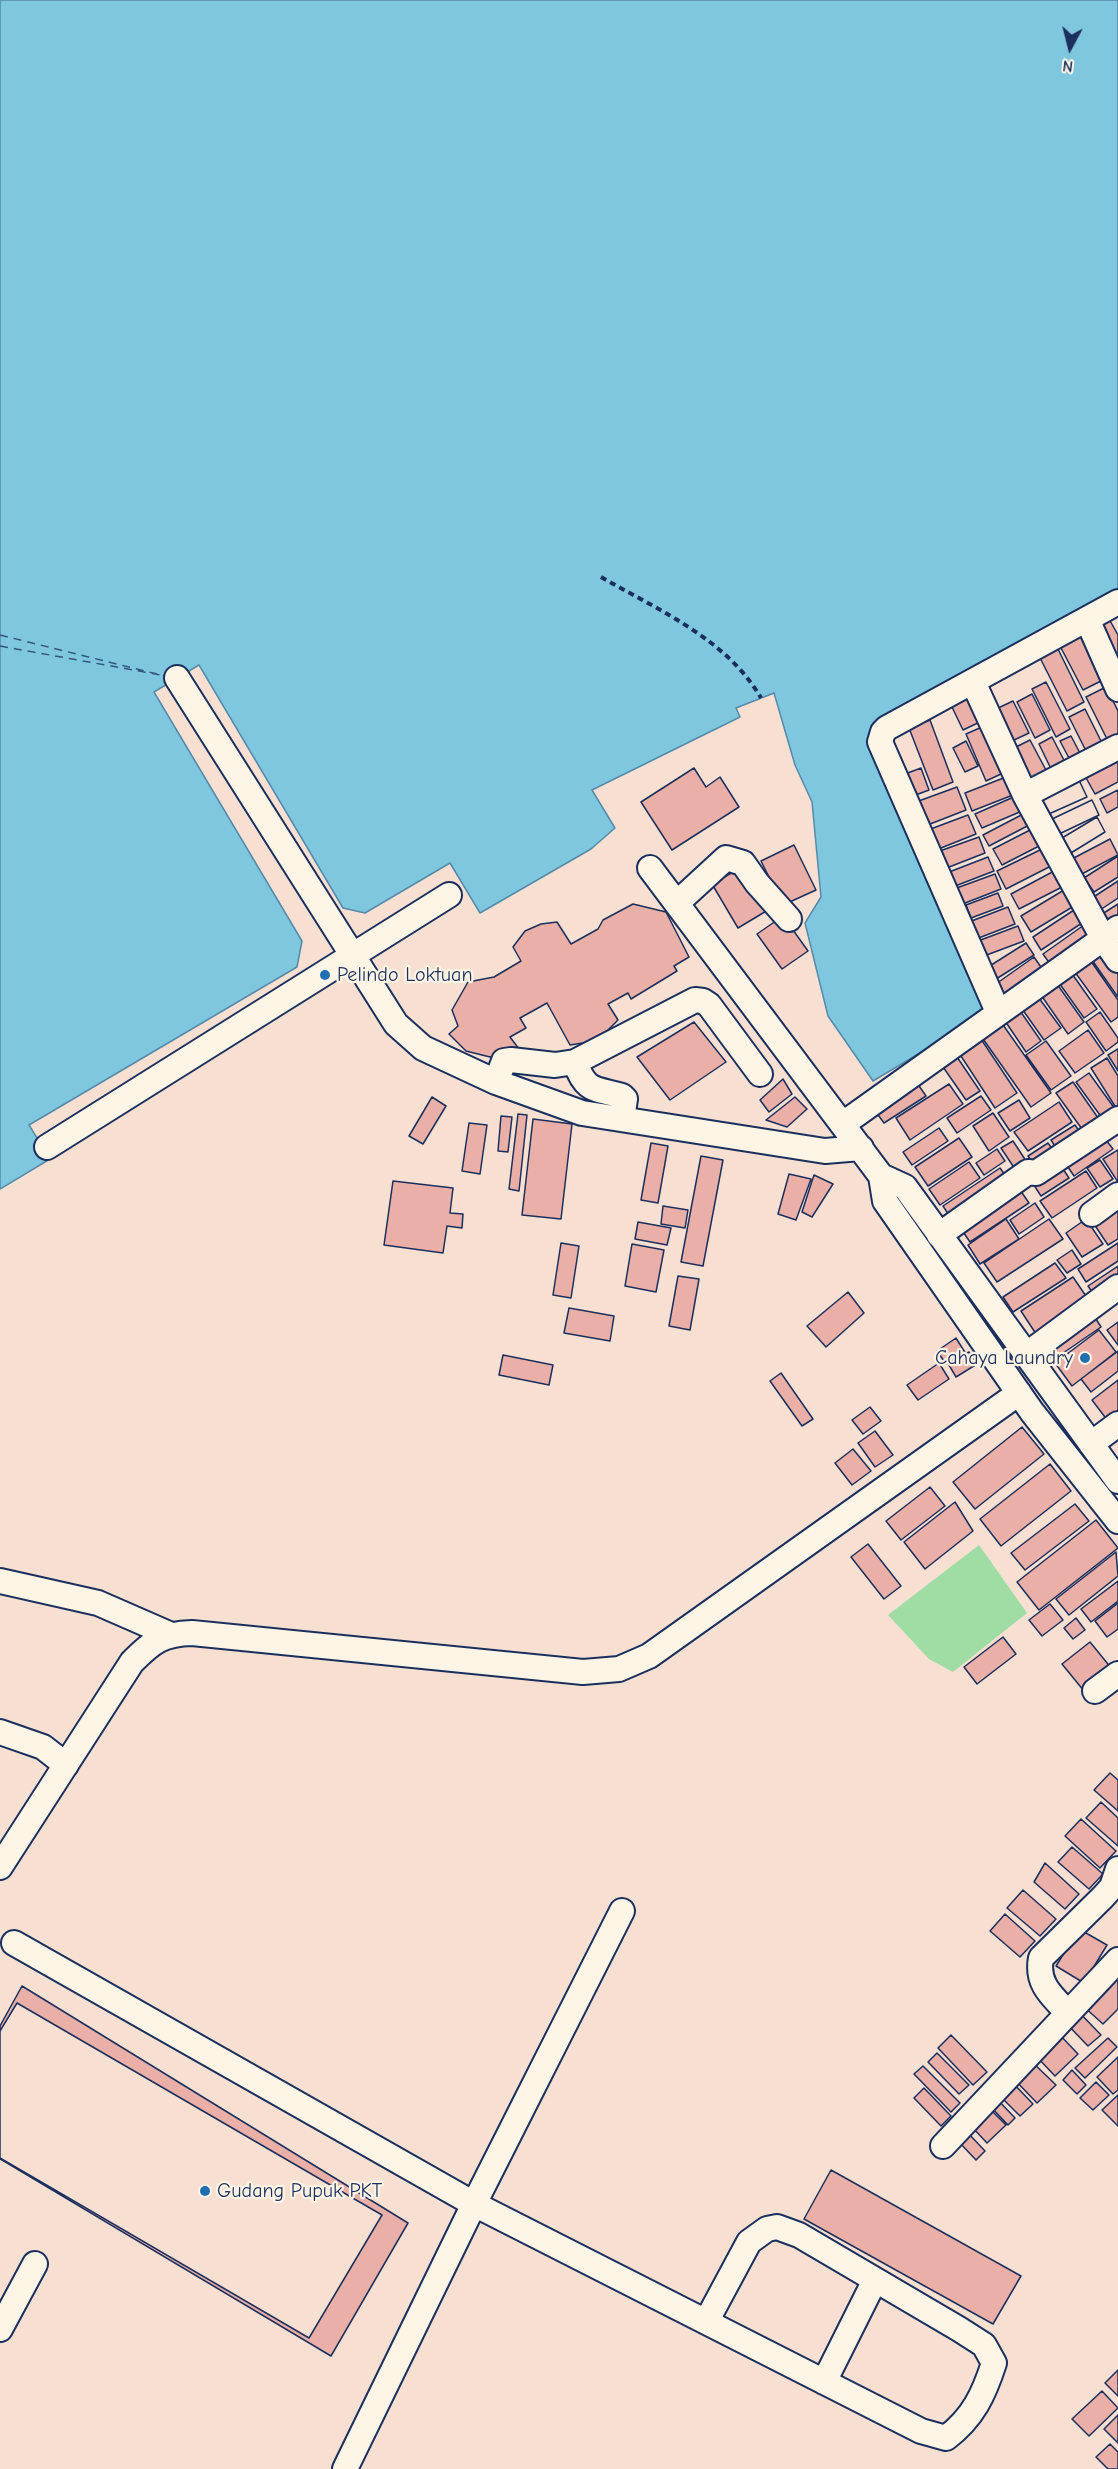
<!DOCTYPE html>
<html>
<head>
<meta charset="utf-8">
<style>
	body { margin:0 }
	#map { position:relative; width:1118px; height:2469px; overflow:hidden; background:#f7e0d2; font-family:"Comic Neue",sans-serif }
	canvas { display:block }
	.north { position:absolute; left:1040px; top:18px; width:60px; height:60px; -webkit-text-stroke:4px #fcf5e5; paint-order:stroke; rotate:187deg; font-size:16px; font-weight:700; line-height:24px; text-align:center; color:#1b2f5e }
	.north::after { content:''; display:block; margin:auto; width:21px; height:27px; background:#1b2f5e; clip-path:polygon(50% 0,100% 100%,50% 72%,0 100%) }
</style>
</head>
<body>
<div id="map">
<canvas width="1118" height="2469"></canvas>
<div class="north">N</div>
</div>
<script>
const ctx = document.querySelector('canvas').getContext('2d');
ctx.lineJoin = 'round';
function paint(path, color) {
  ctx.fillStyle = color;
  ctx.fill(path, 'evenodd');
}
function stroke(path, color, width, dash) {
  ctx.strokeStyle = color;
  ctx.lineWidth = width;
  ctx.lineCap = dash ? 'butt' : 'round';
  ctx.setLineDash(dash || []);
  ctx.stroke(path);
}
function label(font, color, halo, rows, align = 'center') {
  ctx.font = font + ' "Comic Neue",sans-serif';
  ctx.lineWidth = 4.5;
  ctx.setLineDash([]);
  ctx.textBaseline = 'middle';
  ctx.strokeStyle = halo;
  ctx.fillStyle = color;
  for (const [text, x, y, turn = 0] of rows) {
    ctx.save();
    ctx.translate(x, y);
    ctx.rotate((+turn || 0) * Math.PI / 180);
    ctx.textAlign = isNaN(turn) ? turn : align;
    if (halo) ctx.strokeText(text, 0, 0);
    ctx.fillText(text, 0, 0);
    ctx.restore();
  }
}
const green = new Path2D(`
	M979,1545L1027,1613L953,1672L929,1659L888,1615Z`);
const water = new Path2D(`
	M0,0H1118V596L875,740L985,1014L873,1081L828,1016L805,923L821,897L812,802L795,765L774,693L736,708L740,717L592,790L615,828L591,849L480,913L450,863L365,913L343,908L199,665L154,692L302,941L297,967L29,1125L50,1159L0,1189Z`);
const ferry = new Path2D(`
	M0,635L165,676
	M0,646L161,675`);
const building = new Path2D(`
	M1109,619L1118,635V655L1111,658L1094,626Z
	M1083,635L1105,679L1083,690L1060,646Z
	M1055,643L1084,702L1067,711L1037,652Z
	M1046,682L1070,729L1056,737L1032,689Z
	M1106,687L1118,711V736L1108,741L1086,697Z
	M1032,694L1050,730L1035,738L1017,702Z
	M971,696L982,721L963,730L952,707Z
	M1013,701L1029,733L1012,741L996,709Z
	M1085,709L1102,743L1086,751L1069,717Z
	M930,720L953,782L933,790L909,728Z
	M982,727L1001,774L986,781L966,734Z
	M1071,736L1081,755L1070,760L1060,741Z
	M1052,737L1067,766L1053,773L1039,744Z
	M1030,740L1047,772L1031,780L1014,748Z
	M966,741L978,766L965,772L953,748Z
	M1118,759V782L1095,794L1085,776Z
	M694,768L706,787L720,777L739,807L672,850L641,802Z
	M921,768L929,790L913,796L905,774Z
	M1006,777L1013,795L972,811L965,793Z
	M1078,778L1087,797L1042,817L1034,798Z
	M1078,778L1087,797L1042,817L1034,798Z
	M957,787L966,810L925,826L916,802Z
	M1118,790V807L1107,813L1100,799Z
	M1016,796L1022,811L982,828L975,814Z
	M1092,800L1099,815L1057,835L1050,820Z
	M1092,800L1099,815L1057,835L1050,820Z
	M1027,812L1033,823L989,846L983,835Z
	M968,815L976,834L936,850L928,830Z
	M1097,817L1105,832L1066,856L1057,841Z
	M1097,817L1105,832L1066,856L1057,841Z
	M1032,829L1041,845L1002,865L993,849Z
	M979,837L985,853L944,869L937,852Z
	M1110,839L1118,855L1078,876L1070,860Z
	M794,845L816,890L783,905L761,861Z
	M1042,849L1051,866L1006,889L997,871Z
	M1118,856V877L1094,892L1084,878Z
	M988,857L994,871L950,888L944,874Z
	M742,867L768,910L738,928L712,884Z
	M1056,870L1064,886L1019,909L1011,894Z
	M995,874L1001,889L960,905L954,889Z
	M1118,881V898L1100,910L1092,898Z
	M1064,890L1074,906L1031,932L1021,916Z
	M998,893L1003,906L971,918L966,905Z
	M633,904L666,912L689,957L674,966L677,971L631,999L628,993L608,1004L618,1020L605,1033L589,1042L570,1045L547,1003L520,1018L526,1028L510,1037L519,1049L490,1057L466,1051L449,1034L458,1026L452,1010L468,982L494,977L521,961L513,947L525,931L541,924L557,922L571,944L598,929L603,920Z
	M1118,904V925L1109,931L1099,916Z
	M1008,907L1015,924L976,939L969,922Z
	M1074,910L1082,923L1041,950L1033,937Z
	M783,916L808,951L782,969L757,934Z
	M1084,925L1094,939L1053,968L1043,954Z
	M1018,926L1024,941L984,956L978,941Z
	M1026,943L1034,955L993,981L985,969Z
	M1107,949L1118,964V997L1092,960Z
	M1034,957L1045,973L1005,1002L993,986Z
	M1088,957L1118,1000V1017L1111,1022L1072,968Z
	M1070,971L1097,1009L1084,1018L1057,980Z
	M1057,984L1084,1022L1068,1034L1041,995Z
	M1036,994L1061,1028L1044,1040L1020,1006Z
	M1018,1008L1041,1041L1026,1052L1003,1018Z
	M1100,1012L1118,1038V1042L1106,1051L1086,1022Z
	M694,1022L726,1062L670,1100L637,1057Z
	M1001,1022L1051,1093L1031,1107L981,1036Z
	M1088,1030L1104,1053L1075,1073L1059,1051Z
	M981,1039L1017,1093L995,1108L959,1053Z
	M1046,1041L1071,1076L1051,1090L1026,1055Z
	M1118,1049V1071L1108,1055Z
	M955,1054L980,1091L966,1100L941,1064Z
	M1107,1058L1118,1076V1111L1091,1068Z
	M1089,1073L1115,1109L1102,1118L1076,1082Z
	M783,1079L792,1094L769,1112L760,1100Z
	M915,1080L926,1096L884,1123L873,1108Z
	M1073,1082L1103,1125L1087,1136L1056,1093Z
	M949,1084L963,1104L910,1140L896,1118Z
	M981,1096L991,1110L957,1133L947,1118Z
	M432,1097L446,1106L423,1144L409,1136Z
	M795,1097L807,1109L787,1127L766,1120Z
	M1019,1100L1030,1118L1010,1131L998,1113Z
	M1059,1102L1072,1122L1028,1151L1014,1132Z
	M993,1113L1009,1137L989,1151L973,1126Z
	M518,1114L527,1115L519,1191L509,1189Z
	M501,1116L512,1117L508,1152L498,1151Z
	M533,1119L572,1124L561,1219L522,1215Z
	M469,1123L487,1125L480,1174L462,1171Z
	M1075,1125L1084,1138L1060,1154L1051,1140Z
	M939,1128L948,1141L912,1165L903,1152Z
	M1102,1135L1113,1149L1074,1176L1064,1161Z
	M959,1138L972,1157L928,1186L915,1167Z
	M1013,1141L1030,1167L1019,1175L1001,1148Z
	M651,1143L668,1146L658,1203L641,1200Z
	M1048,1143L1058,1157L1038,1171L1028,1156Z
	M997,1149L1005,1161L984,1175L976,1163Z
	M1118,1150V1182L1103,1159Z
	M701,1156L723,1160L703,1266L681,1262Z
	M1057,1160L1069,1178L1041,1196L1030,1179Z
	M1100,1160L1113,1179L1100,1187L1087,1168Z
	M969,1162L980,1178L940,1205L929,1189Z
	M1000,1168L1010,1182L952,1220L943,1206Z
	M1086,1171L1097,1188L1052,1218L1040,1201Z
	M789,1174L811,1179L796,1220L778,1214Z
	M814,1175L833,1184L812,1217L802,1212Z
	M393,1181L453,1188L450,1213L463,1214L462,1228L447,1226L443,1253L384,1245Z
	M1016,1184L1029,1203L970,1242L957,1223Z
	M1118,1201V1239L1108,1245L1090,1218Z
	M1035,1203L1044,1217L1019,1234L1010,1220Z
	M663,1206L688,1210L685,1228L661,1224Z
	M1006,1219L1019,1239L980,1264L968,1245Z
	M1049,1219L1063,1239L997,1282L984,1263Z
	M1086,1219L1103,1244L1082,1257L1066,1233Z
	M638,1222L671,1228L667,1245L635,1239Z
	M561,1243L579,1246L571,1298L553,1295Z
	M1118,1243V1261L1086,1282L1078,1269Z
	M632,1244L664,1250L656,1292L625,1286Z
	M1072,1250L1081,1264L1067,1273L1057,1260Z
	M1055,1263L1066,1278L1013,1312L1003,1297Z
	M1118,1266V1285L1097,1299L1088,1286Z
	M678,1276L699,1279L690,1330L669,1326Z
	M1073,1277L1090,1302L1038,1337L1021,1311Z
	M848,1292L864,1313L826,1347L807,1326Z
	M569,1308L614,1316L610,1341L564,1333Z
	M1091,1311L1101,1327L1053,1360L1043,1345Z
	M1118,1322V1345L1107,1330Z
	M1099,1330L1116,1352L1072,1386L1055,1363Z
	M956,1338L966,1354L946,1364L937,1351Z
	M1118,1351V1371L1091,1392L1081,1379Z
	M969,1352L977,1364L956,1377L949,1365Z
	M503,1355L553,1365L549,1385L499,1375Z
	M939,1363L949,1379L918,1400L907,1385Z
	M781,1373L813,1419L802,1426L770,1381Z
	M1118,1380V1420L1111,1425L1092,1400Z
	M870,1407L881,1421L863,1434L852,1420Z
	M1022,1427L1044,1454L975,1509L953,1482Z
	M875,1431L893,1455L875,1467L858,1443Z
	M853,1449L871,1471L852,1485L835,1463Z
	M1050,1464L1071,1491L1001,1546L980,1519Z
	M930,1487L945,1506L901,1540L886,1521Z
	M955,1502L973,1531L925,1569L904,1542Z
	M1075,1504L1089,1521L1025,1570L1011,1553Z
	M1096,1520L1118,1548L1039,1610L1017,1582Z
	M868,1544L901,1586L884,1599L851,1557Z
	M1116,1552L1118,1576L1069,1615L1056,1599Z
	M1118,1581V1601L1091,1622L1081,1609Z
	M1118,1603V1629L1107,1637L1095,1621Z
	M1050,1604L1063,1620L1042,1636L1029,1620Z
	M1076,1618L1085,1630L1073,1639L1064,1628Z
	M1003,1637L1016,1654L977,1684L964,1667Z
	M1090,1642L1112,1669L1084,1691L1062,1664Z
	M1110,1773L1118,1780V1811L1094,1790Z
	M1101,1802L1118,1818V1846L1086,1818Z
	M1081,1819L1116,1851L1100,1868L1065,1836Z
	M1072,1847L1103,1874L1089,1889L1058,1862Z
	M1045,1863L1079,1894L1065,1909L1034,1882Z
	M1023,1890L1056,1919L1040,1936L1007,1908Z
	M1005,1914L1035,1941L1020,1957L990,1931Z
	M1079,1929L1107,1945L1084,1983L1056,1966Z
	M1118,1971V2009L1103,2024L1082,2005Z
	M22,1986L408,2223L331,2356L0,2159V2026Z
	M17,2003L382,2215L309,2338L0,2158V2031Z
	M1076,2009L1101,2035L1088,2046L1064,2021Z
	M1058,2033L1078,2054L1055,2076L1035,2055Z
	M951,2035L987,2072L973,2085L938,2048Z
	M1108,2038L1117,2047L1085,2078L1075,2068Z
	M937,2053L969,2085L959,2094L928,2062Z
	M1118,2057V2090L1113,2094L1097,2077Z
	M1030,2060L1056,2085L1037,2103L1012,2077Z
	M923,2066L960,2103L951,2112L914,2074Z
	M1072,2070L1086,2085L1077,2094L1063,2080Z
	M1011,2081L1033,2104L1020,2116L998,2094Z
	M1096,2082L1109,2095L1093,2110L1080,2098Z
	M924,2088L951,2116L941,2126L914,2098Z
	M1118,2095V2126L1102,2110Z
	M996,2098L1015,2118L1008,2125L989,2105Z
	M989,2108L1006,2125L987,2143L971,2126Z
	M968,2133L985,2151L976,2160L959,2142Z
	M831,2170L1021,2276L993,2324L804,2219Z
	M1118,2370V2396L1105,2383Z
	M1102,2391L1118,2408L1089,2436L1072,2419Z
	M1118,2415V2443L1104,2429Z
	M1110,2444L1118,2452V2469H1108L1096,2457Z`);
const path = new Path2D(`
	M601,577C658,610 727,639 761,698`);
const minor = new Path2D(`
	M1087,619L1118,689
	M177,678L396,1024L423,1048L496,1082L582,1113L825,1151L861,1148
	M973,682L1025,795L1103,938L1118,960
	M1025,795L1118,747
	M650,868L881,1176L905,1187L1118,1481
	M677,903L726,858L743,863L757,883L789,919
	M998,1012L880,742L883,732L887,728L1118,602
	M496,1082L504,1061L511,1060L555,1065L575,1062
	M622,1119L625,1099L622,1096C595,1088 586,1093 575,1062L695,1000L703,1001L709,1005L760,1074
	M843,1124L1118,928
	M47,1147L449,895
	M881,1176L885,1201L1032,1412L1118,1521
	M1092,1214L1118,1195
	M939,1235L1028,1172L1036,1173L1118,1119
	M1026,1355L1118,1287
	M1091,1444L1118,1424
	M0,1581L98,1603L169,1634
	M1095,1691L1118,1674
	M0,1732L43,1747L66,1765
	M0,1867L132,1662C153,1641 162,1634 192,1633L583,1672L619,1669L649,1656L1019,1393
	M14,1943L474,2204L921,2431L946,2438C973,2418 984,2394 994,2363L984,2345L959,2329L799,2235L777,2227L767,2229L749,2242L706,2322
	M1068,2013C1052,1996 1036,1984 1041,1958L1103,1897L1112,1887L1118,1869
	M943,2146L1118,1960
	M0,2329L35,2264
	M824,2382L875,2280
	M345,2469L474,2204L622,1911`);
const markers = [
	[325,975,6,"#1f6fb2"],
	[1085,1358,6,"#1f6fb2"],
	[205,2191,6,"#1f6fb2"]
];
const poiNames = [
	["Pelindo Loktuan",337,975],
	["Cahaya Laundry",1073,1358,"right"],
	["Gudang Pupuk PKT",217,2191]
];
paint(green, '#9fdda5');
paint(water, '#7ec7de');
stroke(water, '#568aab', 1.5);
stroke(ferry, '#34557e', 1.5, [8, 6]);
paint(building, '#eaafa7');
stroke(building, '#1b2f5e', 1.5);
stroke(minor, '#1b2f5e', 28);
stroke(path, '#1b2f5e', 4, [6, 4.5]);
stroke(minor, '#fcf5e5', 24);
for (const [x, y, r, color] of markers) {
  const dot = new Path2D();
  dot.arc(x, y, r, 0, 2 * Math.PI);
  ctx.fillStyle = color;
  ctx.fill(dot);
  stroke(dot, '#fcf5e5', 2);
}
label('20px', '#1b2f5e', '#fcf5e5', poiNames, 'left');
</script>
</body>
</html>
